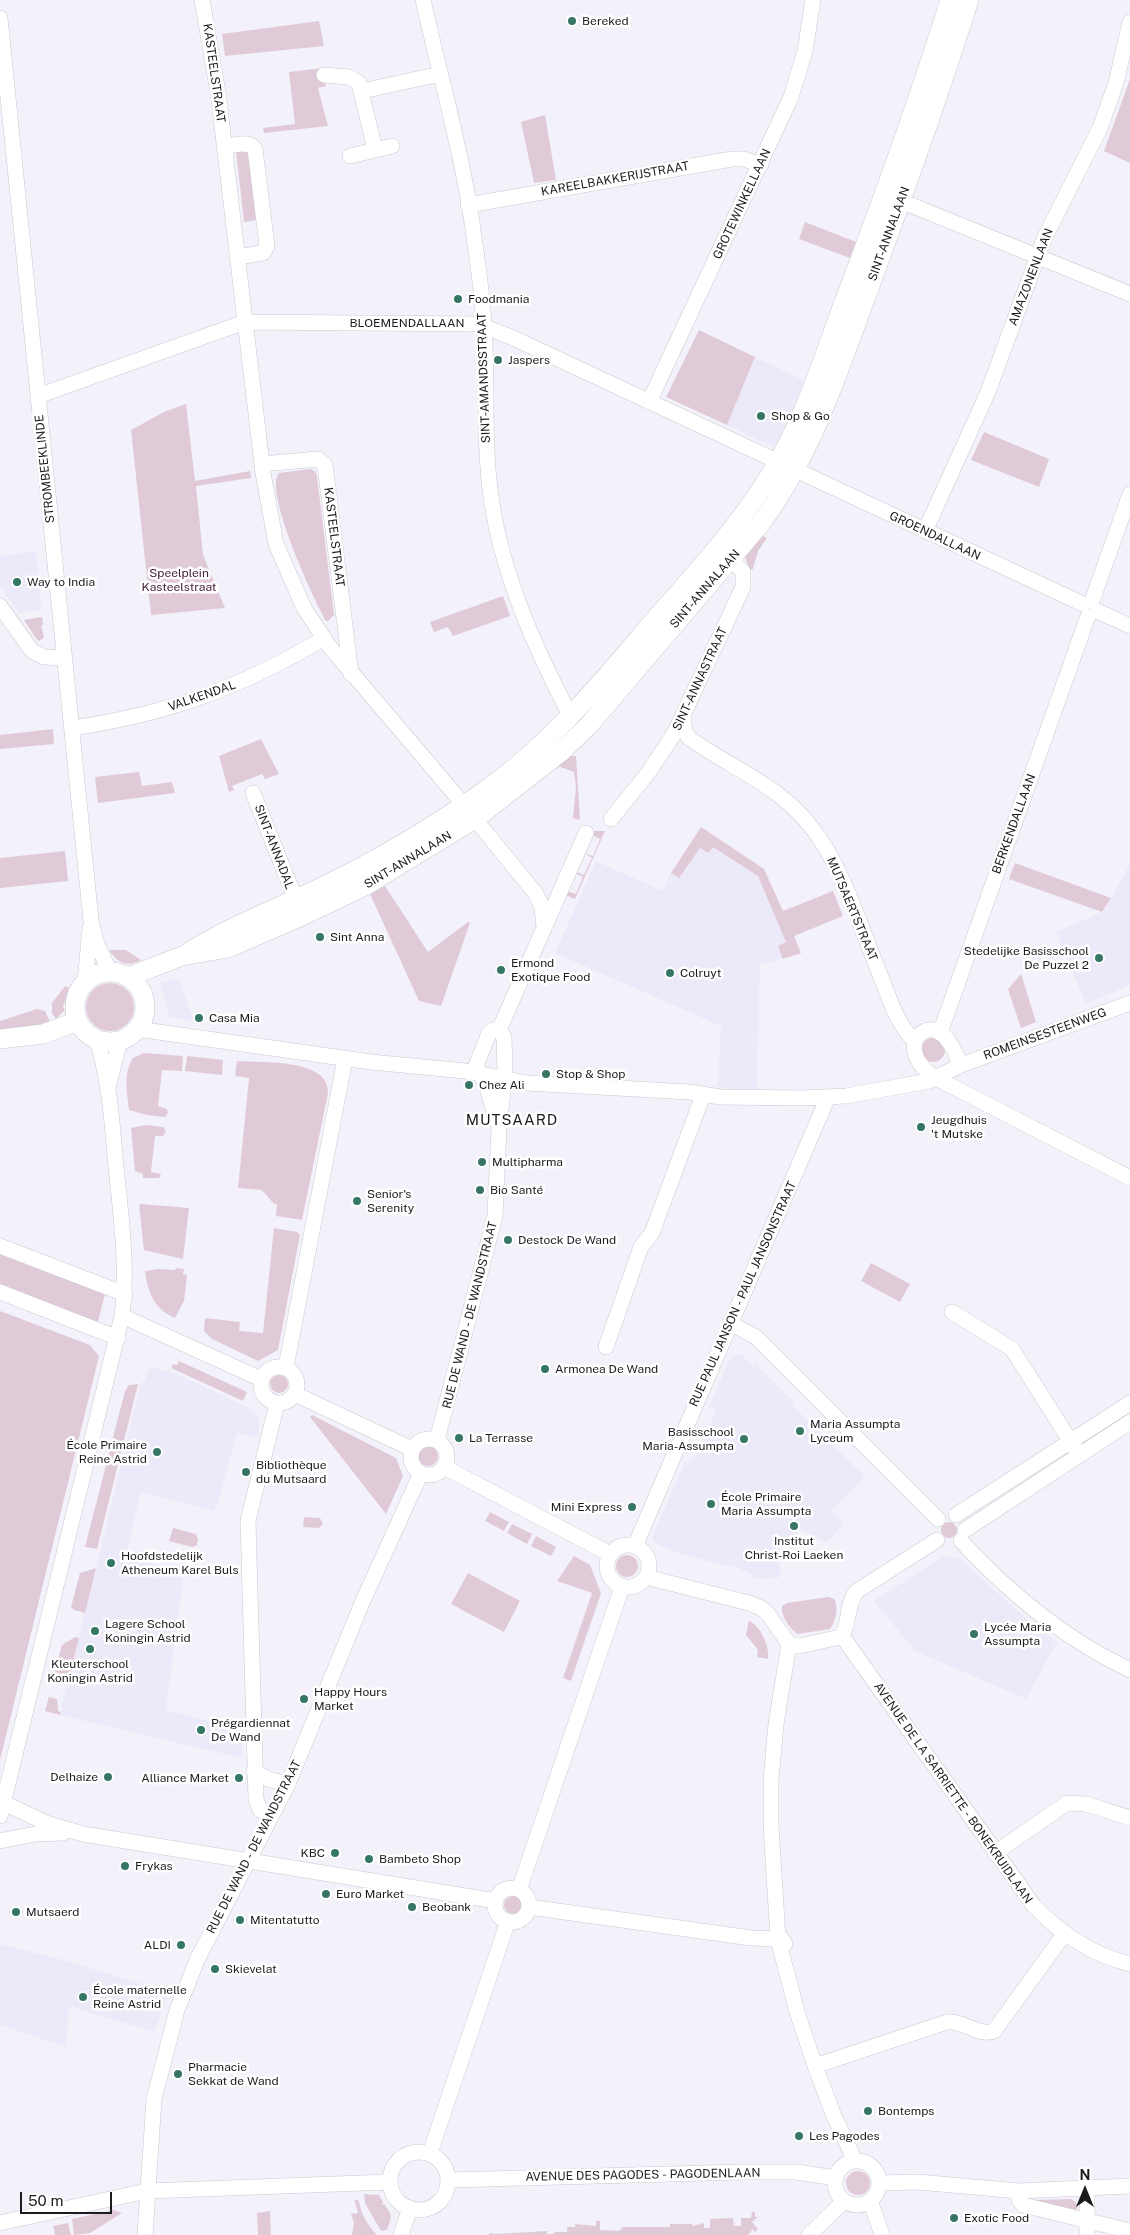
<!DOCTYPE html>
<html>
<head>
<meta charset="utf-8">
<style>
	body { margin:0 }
	#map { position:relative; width:1130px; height:2235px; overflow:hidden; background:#f3f2fa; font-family:"Public Sans",sans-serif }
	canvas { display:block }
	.north { position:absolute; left:1060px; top:2165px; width:50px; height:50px; -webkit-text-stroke:4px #fff; paint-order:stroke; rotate:0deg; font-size:14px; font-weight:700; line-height:20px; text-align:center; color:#1c1c1f }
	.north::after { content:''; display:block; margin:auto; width:18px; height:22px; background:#1c1c1f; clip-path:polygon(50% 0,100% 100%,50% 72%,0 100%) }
	.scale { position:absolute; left:20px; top:2192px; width:92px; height:22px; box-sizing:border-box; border:2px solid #1c1c1f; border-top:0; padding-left:6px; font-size:15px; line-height:18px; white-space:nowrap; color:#1c1c1f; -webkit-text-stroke:4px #fff; paint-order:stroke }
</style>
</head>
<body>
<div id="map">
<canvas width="1130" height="2235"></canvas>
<div class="north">N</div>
<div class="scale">50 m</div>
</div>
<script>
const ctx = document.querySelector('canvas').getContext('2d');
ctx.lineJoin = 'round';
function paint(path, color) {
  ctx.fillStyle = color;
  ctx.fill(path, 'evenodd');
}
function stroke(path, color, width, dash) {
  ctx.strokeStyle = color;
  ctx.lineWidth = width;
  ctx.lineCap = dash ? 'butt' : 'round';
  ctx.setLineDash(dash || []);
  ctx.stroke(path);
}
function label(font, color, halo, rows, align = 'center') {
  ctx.font = font + ' "Public Sans",sans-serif';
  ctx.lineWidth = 5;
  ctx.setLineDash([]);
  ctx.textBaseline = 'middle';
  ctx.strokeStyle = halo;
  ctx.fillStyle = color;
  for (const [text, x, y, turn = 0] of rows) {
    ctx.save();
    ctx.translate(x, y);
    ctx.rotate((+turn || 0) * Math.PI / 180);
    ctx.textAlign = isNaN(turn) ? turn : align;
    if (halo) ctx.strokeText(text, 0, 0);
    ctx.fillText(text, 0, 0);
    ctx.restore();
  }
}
const built = new Path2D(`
	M755,357L805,381L777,444L771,446L727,425Z
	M36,551L42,610L19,613L0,585V556Z
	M701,827L764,869L801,953L764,964L760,961L757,1090L718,1088L721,1026L555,953L596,861L663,891L671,873Z
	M1130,864V985L1086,1004L1056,932L1104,911Z
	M178,978L194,1020L197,1022L170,1017L160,983Z
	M741,1354L753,1366L755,1363L794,1402L792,1405L865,1477L831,1510L844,1524L827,1542L797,1528L798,1545L777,1547L781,1574L778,1578L754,1579L753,1575L731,1565L730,1567L678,1553L655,1543L652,1537L685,1462L688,1463L691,1458L694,1459L701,1445L716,1410L709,1407L731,1356Z
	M155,1367L164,1372L168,1370L249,1408L251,1412L257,1414L260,1420L257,1438L237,1433L217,1507H215L214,1511L141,1492L126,1556L184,1573L166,1710L209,1721H242V1758L60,1715L141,1383L145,1381L147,1371Z
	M943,1556L961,1559L1017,1611L1057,1642L1026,1699L915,1651L874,1601Z
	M0,1944L60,1959L169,1992L154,2032L69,2006L66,2047L0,2025Z`);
const green = new Path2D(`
	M319,21L324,46L225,56L222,34Z
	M322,68L326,86L318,88L328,126L264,133L263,128L295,124L289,72Z
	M1130,79V163L1104,151Z
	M545,115L556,180L534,183L521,122Z
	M236,151H247L249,154L257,220L244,222Z
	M805,222L856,242L850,258L799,239Z
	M699,330L755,357L727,425L666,397Z
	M186,404L195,481L250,471L251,478L196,486L203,555L225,608L151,615L131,430L164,412Z
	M984,432L1049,459L1039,487L971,460Z
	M310,469L315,471L317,476L334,615L328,621H326C314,600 263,491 279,473Z
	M763,536L767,538L758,551L753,569L750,570L745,557Z
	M503,596L510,616L453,636L448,627L434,632L430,622Z
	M42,617L43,625H41L44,638L38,641L24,620Z
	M53,729L54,744L0,749V735Z
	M261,739L279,774L265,779L262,774L232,786L234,790L229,792L219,756Z
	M570,756H576L580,820L573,818L576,787L574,772L558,766Z
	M139,772L142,786L172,782L175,793L98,803L95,777Z
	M701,827L764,869L783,911L833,891L843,916L794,936L801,953L783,959L778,946L786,942L758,876L713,847L708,853L700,848L679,878L671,873Z
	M594,831H605L575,899L565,895L567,891L576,894L583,877L575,873L576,872L584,875L592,858L584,853L593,856L600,839L592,835Z
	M65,851L68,881L0,888V858Z
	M1015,863L1111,898L1102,912L1009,879Z
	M385,886L428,952L468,922L470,923L441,1006L419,1001L370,894Z
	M109,950H126L141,960C127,968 117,962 109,950Z
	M1021,974L1036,1022L1021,1028L1008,989Z
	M86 1007a24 24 0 1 1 48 0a24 24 0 1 1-48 0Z
	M65,986L69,988L63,1007L65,1010L56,1019L52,1013V1003Z
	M37,1009L45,1011L50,1022L18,1030L0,1032V1021Z
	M921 1050a12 12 0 1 1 24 0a12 12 0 1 1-24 0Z
	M144,1053L183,1056L182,1071L162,1070L158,1106L167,1109L168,1113L165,1117L147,1115L129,1110C127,1092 123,1074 133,1058Z
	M187,1056L223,1060L222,1075L185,1071Z
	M237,1061C261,1063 330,1058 328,1093L302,1220L276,1216L277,1204H274L262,1190L238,1188L249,1078L235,1076Z
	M146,1125L163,1127L166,1131L163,1136H155L151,1172L161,1174L159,1178H143V1174L135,1171L131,1128Z
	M141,1204L189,1208L183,1259L144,1250L139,1205Z
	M274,1228L297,1232L300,1235L278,1350L258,1361L212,1339L204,1331L205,1318L240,1322L239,1331L263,1333Z
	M0,1254L105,1294L98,1322L87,1319L0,1286Z
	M871,1263L910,1284L900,1302L861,1281Z
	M176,1268L184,1269L183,1274L187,1275L184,1301L175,1318C154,1309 148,1293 145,1271L159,1269L175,1270Z
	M0,1311L90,1345L99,1356L0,1760Z
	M179,1361L247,1392L243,1401L171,1368L173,1364L177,1365Z
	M270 1384a9 9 0 1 1 18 0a9 9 0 1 1-18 0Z
	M138,1384L97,1549L85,1547L125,1391L129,1385Z
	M312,1415L396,1458L403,1476L386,1514L310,1417Z
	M418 1456a10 10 0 1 1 20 0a10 10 0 1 1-20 0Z
	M490,1512L509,1522L504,1531L485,1521Z
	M304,1517L320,1518L323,1524L319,1528L303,1527Z
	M941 1530a8 8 0 1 1 16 0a8 8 0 1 1-16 0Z
	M512,1524L532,1534L527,1544L507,1533Z
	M173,1528L196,1534L198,1540L197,1545L192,1547L169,1541Z
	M536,1536L556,1547L551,1556L531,1546Z
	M616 1566a11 11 0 1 1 22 0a11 11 0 1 1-22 0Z
	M574,1556L590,1565L601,1593L571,1681L563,1678L592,1593L557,1581Z
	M96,1568L85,1613L74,1610L71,1607L80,1573Z
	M468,1573L520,1601L504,1632L451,1604Z
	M828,1597L834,1599C839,1606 836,1622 830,1629L798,1634C790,1630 780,1614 782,1606L787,1603Z
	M749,1621C761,1626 770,1647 768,1659L757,1657L758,1650L746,1635Z
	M75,1637L79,1638L68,1682L57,1679L54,1674L62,1645Z
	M49,1697L57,1699L58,1711L61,1712L60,1715L45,1711Z
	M504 1905a9 9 0 1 1 18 0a9 9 0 1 1-18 0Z
	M846 2183a12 12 0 1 1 24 0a12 12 0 1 1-24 0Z
	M364,2194L379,2195L383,2202L381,2205L384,2204C393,2216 392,2216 387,2230L381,2231L365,2203Z
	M354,2199L359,2201C360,2213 369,2227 377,2235H352L354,2223L351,2214L358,2213Z
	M1072,2199L1078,2205L1076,2211L1035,2202V2200Z
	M114,2210L122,2213L90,2233L74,2235L72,2219Z
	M270,2211L271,2235H258L257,2213Z
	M752,2212H755V2217H758L752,2222L758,2229L755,2232L753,2229L748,2235H489V2233L495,2234L547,2231V2234H554V2232H567V2227H575V2224L596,2226V2221H600V2230L619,2231L623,2227H670V2224H692L693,2226L704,2223V2228H710V2219L733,2218L734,2226H741V2218H751Z
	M68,2223L71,2235H55L53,2226Z`);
const minor = new Path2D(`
	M202,0L218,92L263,473L276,544L304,608L329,646L464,805
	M423,0C441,80 465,163 475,244C479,272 483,300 484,327C488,384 483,440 491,497C502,575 535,648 571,717
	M0,18L91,920L96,942L110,972
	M324,75L349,77L359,83L375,150
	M362,91L440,74
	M224,147C234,145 249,140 255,149L267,246L263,253L237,257
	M350,156L392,146
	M901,201L1130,294
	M468,205L732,159H744L761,165
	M38,396L245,322L477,324L511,337L1083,604
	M649,402L791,97L805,51L813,0
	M262,464L318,459L325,465L351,674
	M925,531L988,392L1044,239L1100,128L1116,83L1130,22
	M1092,601L1130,494
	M0,606L32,651L44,657L65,658
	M1097,611L1130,626
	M683,716L685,731L689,738C738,773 784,785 820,839C847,879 864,937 883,982C891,1003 898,1025 915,1042
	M72,728C167,714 241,688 324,638
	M253,793L296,900
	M475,819L536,894L542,907L544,927
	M611,819L648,773L674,734L743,587V572L731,558
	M85,982L90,929
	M137,1029L371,1062L465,1071L527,1083L690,1092L720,1097L803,1098L846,1096L929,1081L961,1065L1130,1003
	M499,1030L586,833
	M940,1033L1088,616
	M961,1065C956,1055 951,1041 942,1034C921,1018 895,1052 936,1078L1130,1178
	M109,1084L120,1040
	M497,1122L486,1084L476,1066L489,1033L494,1030H499
	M0,1246L125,1294
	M0,1292L118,1338
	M952,1312L1012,1349L1076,1450
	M122,1316L261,1379
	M730,1323L756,1337L938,1519
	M606,1347L641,1247L652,1233L703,1095
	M261 1385a18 18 0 1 1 36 0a18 18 0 1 1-36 0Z
	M286,1367L345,1059
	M295,1394L412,1449
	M411 1457a18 18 0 1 1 36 0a18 18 0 1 1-36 0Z
	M437,1440L495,1216L499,1128L505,1072L504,1037L499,1030
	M444,1467L610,1554
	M956,1515L1130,1403
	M965,1530L1130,1422
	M961,1541C1010,1594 1064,1639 1130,1670
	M607 1566a21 21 0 1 1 42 0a21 21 0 1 1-42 0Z
	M635,1546L828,1097
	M646,1577L749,1603L761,1608L768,1614L789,1644L800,1646L840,1637C851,1626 845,1605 857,1591L937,1540
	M842,1636L1034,1906C1060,1933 1093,1955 1130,1964
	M789,1644L776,1724L771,1780V1826L778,1939L797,2012L815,2066L834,2116L855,2161
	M254,1771L268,1779L288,1784
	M0,1801L46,1823L83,1834L496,1901
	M0,1816L122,1316C128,1266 121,1216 116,1167C112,1124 110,1080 96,1038
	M271,1817L260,1810L256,1799L248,1521L277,1403
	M0,1841L36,1834L63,1833
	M995,1853L1067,1803L1086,1804L1130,1818
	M495 1905a17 17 0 1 1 34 0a17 17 0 1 1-34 0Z
	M519,1890L622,1587
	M529,1907L751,1938L782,1939L785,1944
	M815,2066L947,2022C963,2020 979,2037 994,2031L1065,1933
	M390 2181a29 29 0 1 1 58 0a29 29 0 1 1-58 0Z
	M430,2153L508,1921
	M835 2183a22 22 0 1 1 44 0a22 22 0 1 1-44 0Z
	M449,2180L743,2172H796L836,2178
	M879,2183L918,2182L1019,2191L1130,2186
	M1087,2190V2235
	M1019,2191V2200L1023,2205L1130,2231
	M870,2200L882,2235
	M0,2223L147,2191L390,2182
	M145,2235L154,2099L177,2010L198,1958L288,1784L362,1603L421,1473
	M401,2235L410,2208
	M809,2235L844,2201`);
const major = new Path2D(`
	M189,952C234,924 284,906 332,882C385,856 438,824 486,790C546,747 593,693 640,637C686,583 739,529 775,467C806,416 823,358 844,302C882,202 918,102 950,0
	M75 1007a35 35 0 1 1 70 0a35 35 0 1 1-70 0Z
	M128,977L182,956L228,948L304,915L365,886L475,819L562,751L589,725L761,523C812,454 837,374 867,294C903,196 938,99 969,0
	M0,1039L43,1034L78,1021`);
const markers = [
	[572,21,5,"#367664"],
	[458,299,5,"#367664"],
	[498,360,5,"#367664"],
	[761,416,5,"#367664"],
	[17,582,5,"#367664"],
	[320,937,5,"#367664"],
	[1099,958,5,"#367664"],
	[501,970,5,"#367664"],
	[670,973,5,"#367664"],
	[199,1018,5,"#367664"],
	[546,1074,5,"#367664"],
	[469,1085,5,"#367664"],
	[921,1127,5,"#367664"],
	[482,1162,5,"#367664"],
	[480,1190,5,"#367664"],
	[357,1201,5,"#367664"],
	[508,1240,5,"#367664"],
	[545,1369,5,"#367664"],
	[800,1431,5,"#367664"],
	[459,1438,5,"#367664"],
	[744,1439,5,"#367664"],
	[157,1452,5,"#367664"],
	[246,1472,5,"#367664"],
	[711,1504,5,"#367664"],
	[632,1507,5,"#367664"],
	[794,1526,5,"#367664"],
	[111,1563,5,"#367664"],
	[95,1631,5,"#367664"],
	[974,1634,5,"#367664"],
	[90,1649,5,"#367664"],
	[304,1699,5,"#367664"],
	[201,1730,5,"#367664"],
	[108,1777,5,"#367664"],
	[239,1778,5,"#367664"],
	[335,1853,5,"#367664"],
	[369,1859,5,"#367664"],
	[125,1866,5,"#367664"],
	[326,1894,5,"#367664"],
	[412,1907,5,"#367664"],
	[16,1912,5,"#367664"],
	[240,1920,5,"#367664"],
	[181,1945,5,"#367664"],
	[215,1969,5,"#367664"],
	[83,1997,5,"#367664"],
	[178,2074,5,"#367664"],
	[868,2111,5,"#367664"],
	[799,2136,5,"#367664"],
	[954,2218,5,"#367664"]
];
const poiNames = [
	["Bereked",582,21],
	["Foodmania",468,299],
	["Jaspers",508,360],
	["Shop & Go",771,416],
	["Way to India",27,582],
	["Sint Anna",330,937],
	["Stedelijke Basisschool",1089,951,"right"],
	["De Puzzel 2",1089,965,"right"],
	["Ermond",511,963],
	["Exotique Food",511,977],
	["Colruyt",680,973],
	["Casa Mia",209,1018],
	["Stop & Shop",556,1074],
	["Chez Ali",479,1085],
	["Jeugdhuis",931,1120],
	["'t Mutske",931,1134],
	["Multipharma",492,1162],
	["Bio Santé",490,1190],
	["Senior's",367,1194],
	["Serenity",367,1208],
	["Destock De Wand",518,1240],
	["Armonea De Wand",555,1369],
	["Maria Assumpta",810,1424],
	["Lyceum",810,1438],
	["Basisschool",734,1432,"right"],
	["Maria-Assumpta",734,1446,"right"],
	["La Terrasse",469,1438],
	["École Primaire",147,1445,"right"],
	["Reine Astrid",147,1459,"right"],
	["Bibliothèque",256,1465],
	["du Mutsaard",256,1479],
	["École Primaire",721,1497],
	["Maria Assumpta",721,1511],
	["Mini Express",622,1507,"right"],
	["Institut",794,1541,"center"],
	["Christ-Roi Laeken",794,1555,"center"],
	["Hoofdstedelijk",121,1556],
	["Atheneum Karel Buls",121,1570],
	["Lagere School",105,1624],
	["Koningin Astrid",105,1638],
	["Lycée Maria",984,1627],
	["Assumpta",984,1641],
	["Kleuterschool",90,1664,"center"],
	["Koningin Astrid",90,1678,"center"],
	["Happy Hours",314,1692],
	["Market",314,1706],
	["Prégardiennat",211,1723],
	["De Wand",211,1737],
	["Delhaize",98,1777,"right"],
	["Alliance Market",229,1778,"right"],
	["KBC",325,1853,"right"],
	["Bambeto Shop",379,1859],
	["Frykas",135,1866],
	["Euro Market",336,1894],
	["Beobank",422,1907],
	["Mutsaerd",26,1912],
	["Mitentatutto",250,1920],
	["ALDI",171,1945,"right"],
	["Skievelat",225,1969],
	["École maternelle",93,1990],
	["Reine Astrid",93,2004],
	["Pharmacie",188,2067],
	["Sekkat de Wand",188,2081],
	["Bontemps",878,2111],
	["Les Pagodes",809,2136],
	["Exotic Food",964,2218]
];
const streetNames = [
	["KASTEELSTRAAT",214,73,82],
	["KAREELBAKKERIJSTRAAT",615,179,-10],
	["GROTEWINKELLAAN",742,204,-65],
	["SINT-ANNALAAN",889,234,-70],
	["AMAZONENLAAN",1031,277,-69],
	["BLOEMENDALLAAN",407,323],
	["SINT-AMANDSSTRAAT",484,378,-92],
	["STROMBEEKLINDE",45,469,-96],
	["GROENDALLAAN",935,536,25],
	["KASTEELSTRAAT",334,537,83],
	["SINT-ANNALAAN",705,589,-49],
	["SINT-ANNASTRAAT",700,679,-65],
	["VALKENDAL",202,696,-19],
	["BERKENDALLAAN",1014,824,-70],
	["SINT-ANNADAL",274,847,69],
	["SINT-ANNALAAN",408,860,-31],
	["MUTSAERTSTRAAT",852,909,67],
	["ROMEINSESTEENWEG",1045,1034,-20],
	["RUE PAUL JANSON - PAUL JANSONSTRAAT",743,1294,-66],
	["RUE DE WAND - DE WANDSTRAAT",470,1315,-76],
	["AVENUE DE LA SARRIETTE - BONEKRUIDLAAN",953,1793,55],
	["RUE DE WAND - DE WANDSTRAAT",254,1847,-63],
	["AVENUE DES PAGODES - PAGODENLAAN",643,2175,-1]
];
const parkNames = [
	["Speelplein",179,573],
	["Kasteelstraat",179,587]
];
const quarterNames = [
	["MUTSAARD",512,1120]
];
paint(built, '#ece9f9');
paint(green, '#e1cad8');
stroke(minor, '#cac9d1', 16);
stroke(major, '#cac9d1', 20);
stroke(minor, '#fff', 15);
stroke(major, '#fff', 19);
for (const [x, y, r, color] of markers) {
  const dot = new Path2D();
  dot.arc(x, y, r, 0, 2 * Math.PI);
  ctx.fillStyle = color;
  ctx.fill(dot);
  stroke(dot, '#fff', 2);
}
label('12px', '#1c1c1f', '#fff', poiNames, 'left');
label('12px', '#1c1c1f', '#fff', streetNames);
label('12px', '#48203c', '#fff', parkNames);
ctx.letterSpacing = '1px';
label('15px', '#1c1c1f', '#fff', quarterNames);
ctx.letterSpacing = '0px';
</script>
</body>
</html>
